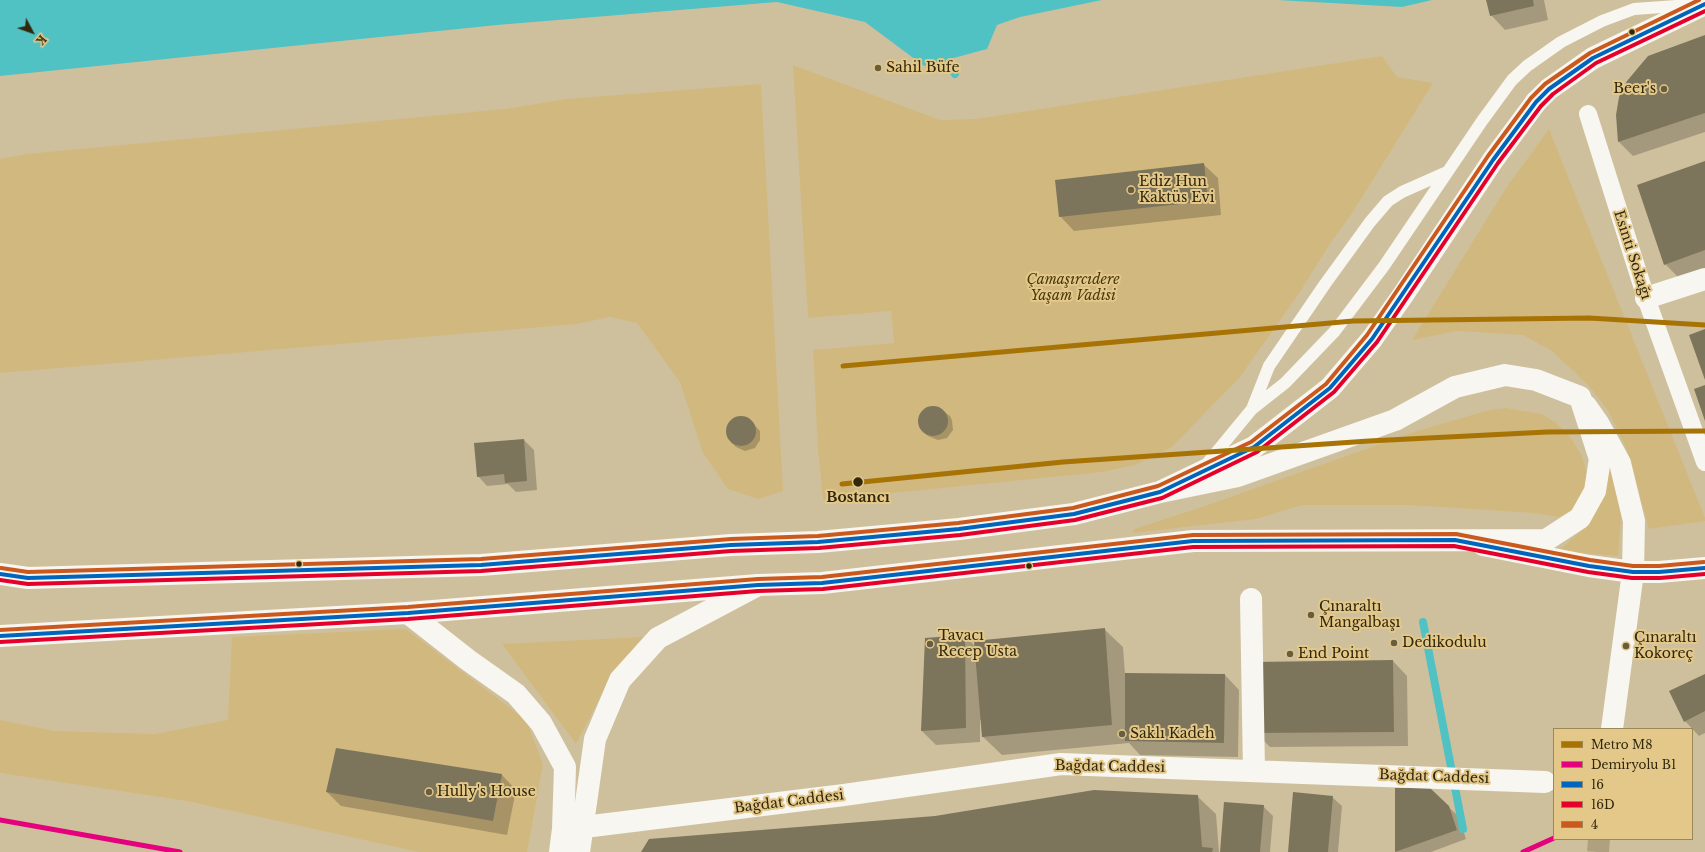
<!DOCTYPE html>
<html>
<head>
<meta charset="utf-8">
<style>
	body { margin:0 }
	#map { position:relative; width:1705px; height:852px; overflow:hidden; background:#cfc09d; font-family:"Libre Baskerville",serif }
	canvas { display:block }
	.legend { position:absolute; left:1553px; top:728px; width:140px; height:112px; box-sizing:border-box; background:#e3c889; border:1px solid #9c8857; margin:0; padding:5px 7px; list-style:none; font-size:12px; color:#31270d }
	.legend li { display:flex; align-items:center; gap:8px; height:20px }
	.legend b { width:20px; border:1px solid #9c8857 }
	.north { position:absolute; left:12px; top:12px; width:40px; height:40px; -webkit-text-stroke:3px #e3c889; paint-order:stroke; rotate:131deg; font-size:11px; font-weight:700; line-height:16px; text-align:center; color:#31270d }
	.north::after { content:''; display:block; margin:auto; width:14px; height:18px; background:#31270d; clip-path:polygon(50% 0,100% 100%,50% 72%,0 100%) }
</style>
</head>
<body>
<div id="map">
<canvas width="1705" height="852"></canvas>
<ul class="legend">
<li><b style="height:5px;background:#a87305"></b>Metro M8</li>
<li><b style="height:5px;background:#e5007d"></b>Demiryolu B1</li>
<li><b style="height:5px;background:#0065bd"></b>16</li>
<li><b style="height:5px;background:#e4002b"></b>16D</li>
<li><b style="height:5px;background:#cb591e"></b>4</li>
</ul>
<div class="north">K</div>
</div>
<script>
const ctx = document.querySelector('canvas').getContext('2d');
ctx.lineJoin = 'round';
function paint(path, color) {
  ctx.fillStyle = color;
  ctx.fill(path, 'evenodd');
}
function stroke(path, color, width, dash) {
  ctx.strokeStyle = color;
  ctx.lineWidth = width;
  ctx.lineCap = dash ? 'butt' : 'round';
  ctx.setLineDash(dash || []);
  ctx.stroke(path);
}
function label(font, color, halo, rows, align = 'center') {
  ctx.font = font + ' "Libre Baskerville",serif';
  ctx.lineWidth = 4;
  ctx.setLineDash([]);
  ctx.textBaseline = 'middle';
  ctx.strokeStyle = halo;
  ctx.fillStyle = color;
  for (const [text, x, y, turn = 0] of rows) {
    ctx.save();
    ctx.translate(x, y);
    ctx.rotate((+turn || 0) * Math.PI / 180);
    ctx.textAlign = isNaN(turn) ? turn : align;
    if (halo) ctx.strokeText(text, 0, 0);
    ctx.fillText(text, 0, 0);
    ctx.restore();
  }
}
const green = new Path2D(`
	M1382,56L1397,77L1433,83L1351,215L1331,242L1300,292L1240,377L1172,447L1135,465L1102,472L823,500L818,449L813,350L894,343L891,311L808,318L793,65L940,120L976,119Z
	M761,84L783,491L758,499L728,489L703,453L680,382L637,323L610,317L577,324L0,373V159L26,154L505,109L567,99Z
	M1549,129L1705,518V521L1649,529L1627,450L1609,412L1590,387L1552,351L1523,335L1457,331L1412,340L1506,188Z
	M1506,408L1542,414L1555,422L1569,435L1582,456L1586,469L1587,486L1571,511L1559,517L1533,513L1410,505H1302L1256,519L1132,533L1134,529L1202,507L1414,432L1489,410Z
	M1611,466L1621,516L1618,556L1545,550L1562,548L1582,530L1600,502Z
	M406,629L526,720L543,764L527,852H419L187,801L0,773V720L55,731L155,734L228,720L232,637Z
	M643,637L610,678L576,744L502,644Z`);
const water = new Path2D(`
	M0,0H1102L1020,17L997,25L987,49L924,66L865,22L777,2L497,25L0,76Z
	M1277,0H1432L1402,7Z`);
const shadow = new Path2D(`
	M1487,0H1544L1548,20L1505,30L1491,15Z
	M1705,36V132L1633,156L1619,142L1617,115Z
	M1705,163V283L1689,288L1665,264Z
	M1203,164L1218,178L1221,215L1074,231L1060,216Z
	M927,407H937L950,416L952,420L953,430L947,438L938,440L928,436L923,431L919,422V418L924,410Z
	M740,417L749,419L760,431V440L755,448L745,451L736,447L731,442L727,433L729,424L732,421Z
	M524,440L534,450L537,490L516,492L508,484L487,486L478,476Z
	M1104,629L1123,647L1125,674L1225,675L1239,690L1238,757L1140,755L1129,743L1002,755L983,737L982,720H980V742L936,745L922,731L926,639L965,636L976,647Z
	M1393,661L1407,676L1408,746L1270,747L1255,732Z
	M1705,675V733L1699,736L1685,721Z
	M337,749L502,775L516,790L507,835L341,806L327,792Z
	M1430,789L1459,817L1466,839L1431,852H1396Z
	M1197,796L1216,814L1219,852H642Z
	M1332,797L1342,806L1338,852H1289Z
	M1263,806L1273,816L1270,852H1221Z`);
const stream = new Path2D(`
	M946,60L955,74
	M1423,622L1463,829`);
const building = new Path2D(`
	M1486,0H1533L1534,6L1490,16Z
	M1705,35V113L1618,142L1616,115L1619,97L1627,81L1648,56Z
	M1705,161V250L1664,265L1637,185Z
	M1204,163L1208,201L1059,217L1055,180Z
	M1705,329V380L1689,335Z
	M1705,385V421L1694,389Z
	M918 421a15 15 0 1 1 30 0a15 15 0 1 1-30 0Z
	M726 431a15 15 0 1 1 30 0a15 15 0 1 1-30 0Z
	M524,439L527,481L505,483L504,474L477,477L474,443Z
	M1105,628L1112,725L982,737L974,641Z
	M965,635L966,728L921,731L925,638Z
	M1393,660L1394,732L1254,733V662Z
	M1125,673L1225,674L1224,743L1125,741Z
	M1705,674V711L1684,722L1669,691Z
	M336,748L502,774L493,821L326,792Z
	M1395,788H1430L1449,806L1457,830L1395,852Z
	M1094,790L1198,795L1202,847L1213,848L1212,852H641L649,839L935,816Z
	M1293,792L1333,796L1328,852H1288Z
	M1224,802L1264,805L1260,852H1220Z`);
const primaryTunnel = new Path2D(`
	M1598,852L1599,839`);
const service = new Path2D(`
	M1252,409L1269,366L1325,284L1370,222L1388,201L1402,192L1447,172
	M1205,466L1252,409L1285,383L1335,331L1384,266L1482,121L1512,80L1527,66L1561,42L1602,21L1634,9L1690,5`);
const pedestrian = new Path2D(`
	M1588,114L1646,298L1705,462`);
const minor = new Path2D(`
	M1646,298L1705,279
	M1251,599L1254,771
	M584,827L844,795L1061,764L1545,782`);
const primary = new Path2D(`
	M1536,102L1549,89L1593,58L1705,4
	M1586,406L1598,423L1620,463L1634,521L1633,572L1612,729
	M1483,545L1589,566L1633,572H1659L1705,568
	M408,613L468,660L516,694L541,723L565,767L563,829L560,852
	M579,852L595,739L620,680L658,638L758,585`);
const trunk = new Path2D(`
	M0,574L28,578L481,565L731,545L818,542L959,529L1074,514L1160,492L1254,447L1330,388L1372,339L1403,295L1493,160L1536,102
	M0,636L408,613L758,585L822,583L1193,541L1546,540L1580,518L1595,491L1600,459L1580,397L1536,380L1505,375L1455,387L1395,420L1238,476L1160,492`);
const bus1 = new Path2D(`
	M0,574L28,578L481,565L731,545L818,542L959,529L1074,514L1160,492L1254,447L1330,388L1372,339L1493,160L1536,102L1549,89L1593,58L1705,4
	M0,636L408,613L758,585L822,583L1193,541L1455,540L1589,566L1633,572H1659L1705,568`);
const bus2 = new Path2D(`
	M0,580L28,584L481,571L731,551L819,548L960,535L1075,520L1162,498L1257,452L1334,392L1377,342L1498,163L1541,106L1553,94L1596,63L1705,11
	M0,642L408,619L758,591L823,589L1193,547L1454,546L1588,572L1632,578H1660L1705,574`);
const bus3 = new Path2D(`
	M1,568L28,572L481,559L731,539L818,536L958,523L1073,508L1158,486L1251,442L1326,384L1367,335L1488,156L1531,98L1545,84L1590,53L1699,0
	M0,630L408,607L758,579L822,577L1193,535L1456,534L1590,560L1633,566H1659L1704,562`);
const rail1 = new Path2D(`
	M0,820L180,852
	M1523,852L1554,838`);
const metro1 = new Path2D(`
	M843,366L1353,321L1589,318L1705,325
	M842,484L1063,462L1369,441L1547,432L1705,431`);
const markers = [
	[1632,32,3.5,"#31270d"],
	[878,68,4,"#685d3f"],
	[1664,89,4,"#685d3f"],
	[1131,190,4,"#685d3f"],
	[858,482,5.5,"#31270d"],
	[299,564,3.5,"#31270d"],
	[1029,566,3.5,"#31270d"],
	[1311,615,4,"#685d3f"],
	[1394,643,4,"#685d3f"],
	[930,644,4,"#685d3f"],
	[1626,646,4,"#685d3f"],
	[1290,654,4,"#685d3f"],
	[1122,734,4,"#685d3f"],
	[429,792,4,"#685d3f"]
];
const poiNames = [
	["Sahil Büfe",886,68],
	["Beer's",1656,89,"right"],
	["Ediz Hun",1139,182],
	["Kaktüs Evi",1139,198],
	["Çınaraltı",1319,607],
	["Mangalbaşı",1319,623],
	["Tavacı",938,636],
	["Recep Usta",938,652],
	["Çınaraltı",1634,638],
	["Kokoreç",1634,654],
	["Dedikodulu",1402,643],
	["End Point",1298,654],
	["Saklı Kadeh",1130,734],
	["Hully's House",437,792]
];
const streetNames = [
	["Esinti Sokağı",1632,255,72],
	["Bağdat Caddesi",1110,767,1],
	["Bağdat Caddesi",1434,777,2],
	["Bağdat Caddesi",789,802,-7]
];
const parkNames = [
	["Çamaşırcıdere",1073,280],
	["Yaşam Vadisi",1073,296]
];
const stopNames = [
	["Bostancı",858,498]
];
paint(green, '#d1b87f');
paint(water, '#50c2c4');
paint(shadow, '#0003');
stroke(stream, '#50c2c4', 8);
paint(building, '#7c755c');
stroke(primaryTunnel, '#afa180', 22, [22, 11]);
stroke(service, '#f8f6f0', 12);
stroke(pedestrian, '#f8f6f0', 18);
stroke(minor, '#f8f6f0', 22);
stroke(primary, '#f8f6f0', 22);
stroke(trunk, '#f8f6f0', 22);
stroke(bus1, '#0065bd', 4);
stroke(bus2, '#e4002b', 4);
stroke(bus3, '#cb591e', 4);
stroke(rail1, '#e5007d', 5);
stroke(metro1, '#a87305', 5);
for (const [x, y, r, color] of markers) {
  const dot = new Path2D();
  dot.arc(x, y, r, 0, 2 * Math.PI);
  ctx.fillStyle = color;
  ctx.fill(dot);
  stroke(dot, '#e3c889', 1.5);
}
label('14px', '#31270d', '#e3c889', poiNames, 'left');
label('14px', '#31270d', '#e3c889', streetNames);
label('italic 14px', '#48370d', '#e3c889', parkNames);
label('bold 14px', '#31270d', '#e3c889', stopNames);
</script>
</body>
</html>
